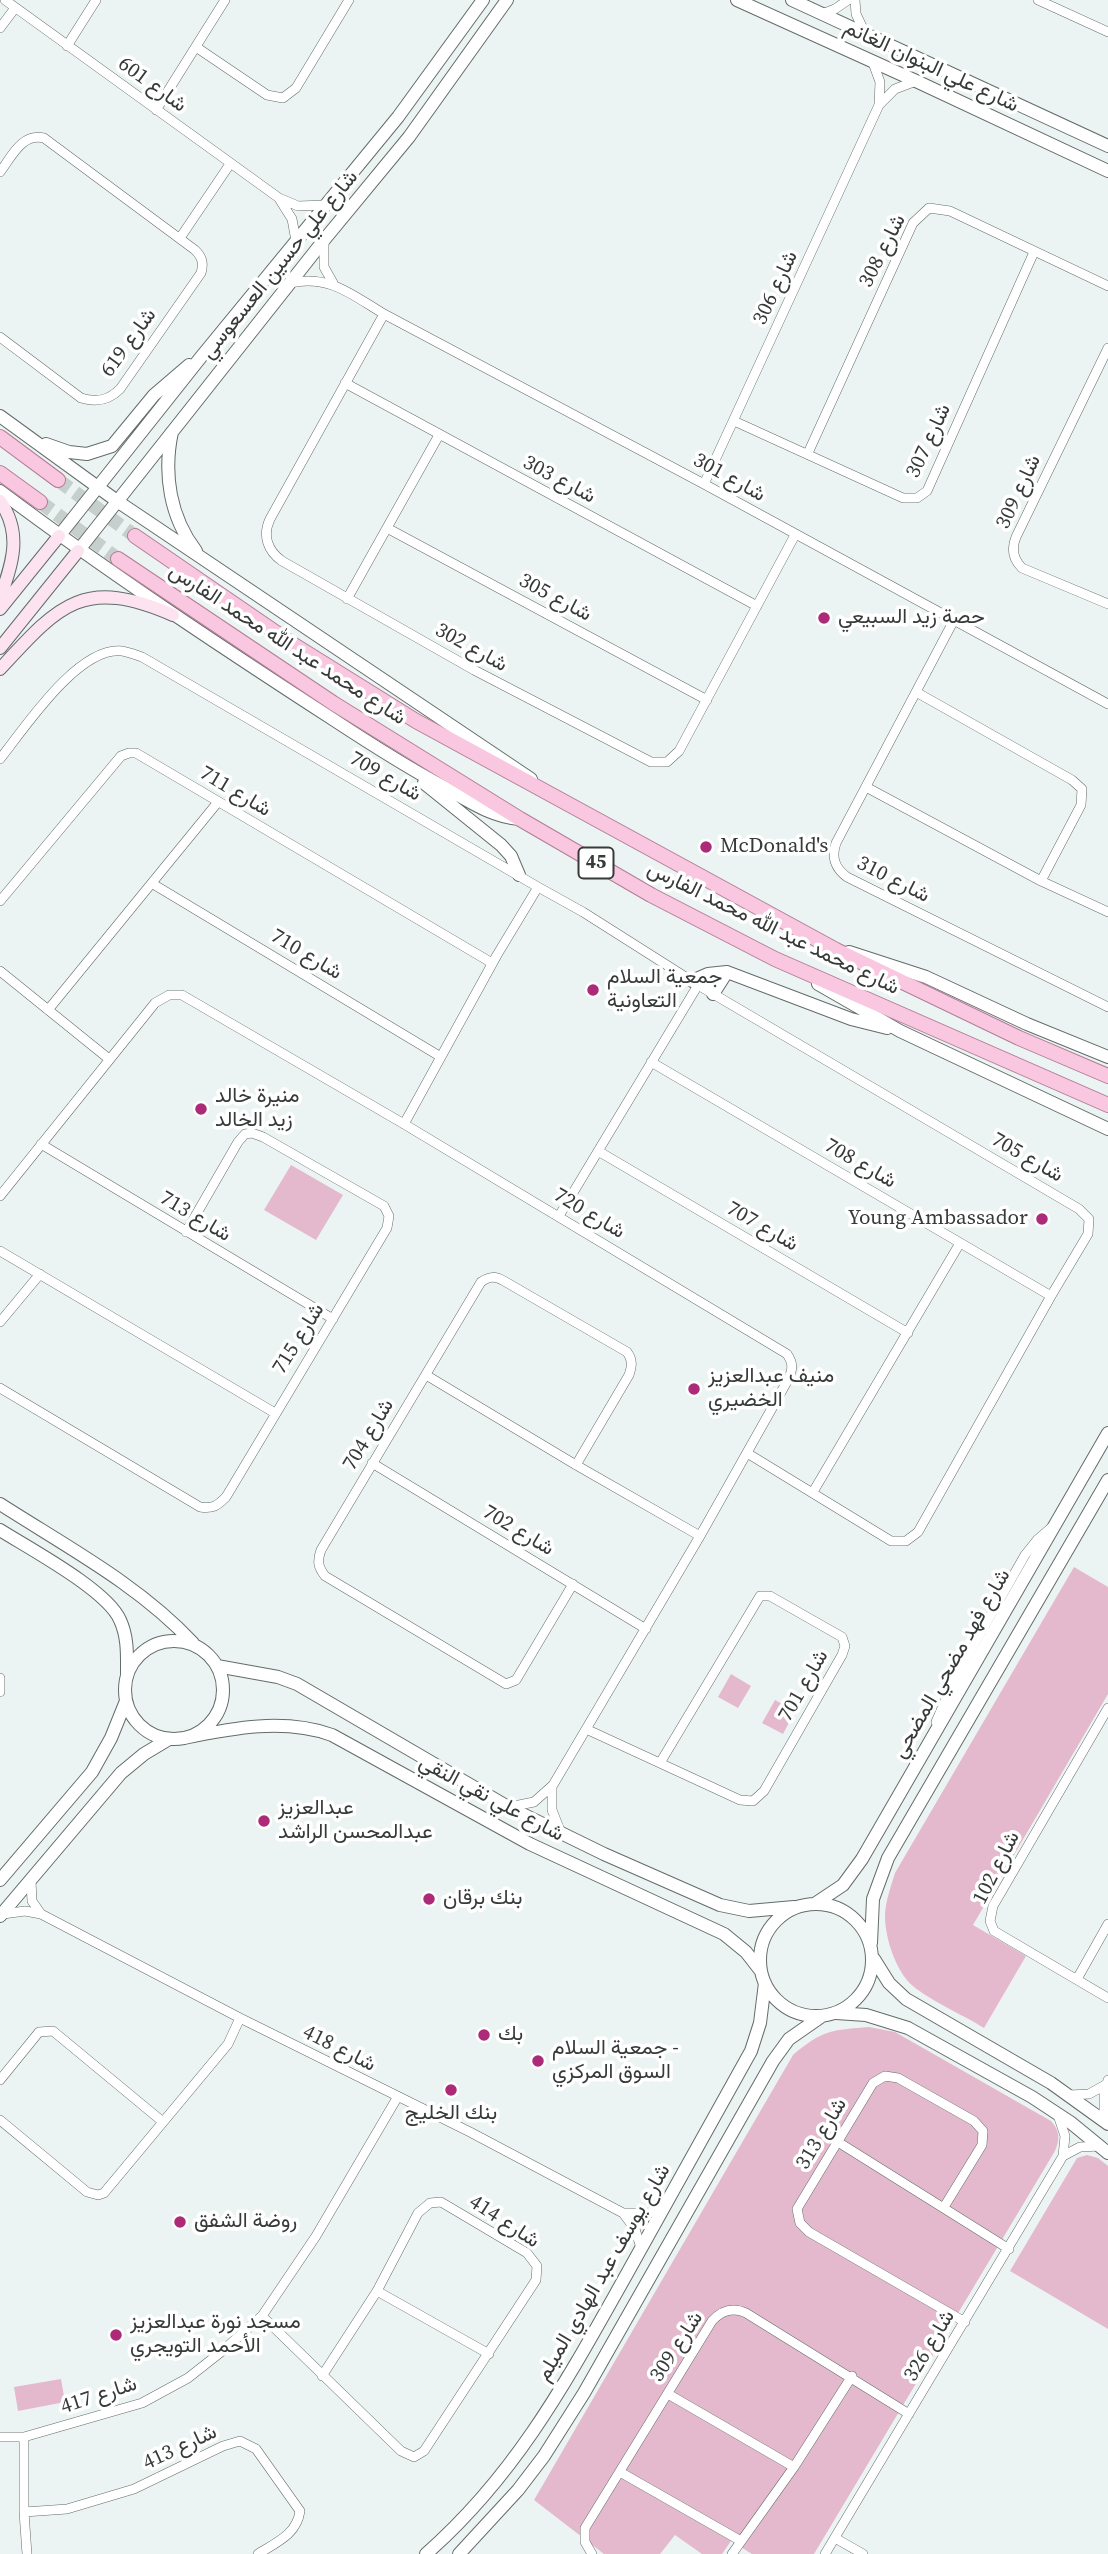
<!DOCTYPE html>
<html>
<head>
<meta charset="utf-8">
<style>
	body { margin:0 }
	canvas { display:block; background:#ebf4f2 }
</style>
</head>
<body>
<canvas width="1108" height="2554"></canvas>
<script>
const ctx = document.querySelector('canvas').getContext('2d');
ctx.lineJoin = 'round';
function paint(path, color) {
  ctx.fillStyle = color;
  ctx.fill(path, 'evenodd');
}
function stroke(path, color, width, dash) {
  ctx.strokeStyle = color;
  ctx.lineWidth = width;
  ctx.lineCap = dash ? 'butt' : 'round';
  ctx.setLineDash(dash || []);
  ctx.stroke(path);
}
function label(font, color, halo, rows, align = 'center') {
  ctx.font = font + ' "Source Serif 4",Vazirmatn,serif';
  ctx.lineWidth = 7;
  ctx.setLineDash([]);
  ctx.textBaseline = 'middle';
  ctx.strokeStyle = halo;
  ctx.fillStyle = color;
  for (const [text, x, y, turn = 0] of rows) {
    ctx.save();
    ctx.translate(x, y);
    ctx.rotate((+turn || 0) * Math.PI / 180);
    ctx.textAlign = isNaN(turn) ? turn : align;
    if (halo) ctx.strokeText(text, 0, 0);
    ctx.fillText(text, 0, 0);
    ctx.restore();
  }
}
const green = new Path2D(`
	M291,1165L343,1195L316,1240L264,1210Z
	M1074,1567L1108,1587V1694L973,1925L1026,1956L984,2028C965,2016 929,2000 913,1986C896,1972 885,1938 885,1916C885,1902 891,1886 895,1873Z
	M731,1674L751,1686L738,1708L718,1697Z
	M775,1700L795,1711L783,1734L762,1723Z
	M869,2027L895,2032L1051,2121C1060,2131 1060,2139 1055,2151L814,2554H752L731,2541L722,2554H702L675,2535L660,2554H604L534,2500L793,2055C822,2030 832,2030 869,2027Z
	M1087,2155L1098,2158L1108,2166V2329L1010,2271L1077,2158Z
	M61,2379L65,2402L18,2411L14,2387Z`);
const primaryTunnel = new Path2D(`
	M58,480L135,536
	M40,502L118,559`);
const minor = new Path2D(`
	M5,0L279,198L298,206L325,205
	M855,0L856,14L865,33
	M1038,0L1108,32
	M822,14L835,9L848,0
	M0,28L15,8
	M67,46L96,0
	M196,47L267,95L283,98L296,88L349,0
	M872,60L880,82L879,104
	M156,110L225,0
	M0,172C12,156 22,133 44,138L195,250C202,257 204,263 201,273L120,389C109,400 97,403 81,398L0,337
	M280,200L292,219L296,241
	M180,238L230,164
	M324,243V267L333,283
	M290,283C329,274 352,295 384,314L704,484L1108,704
	M384,314L270,519C262,536 268,551 282,561L474,670L651,762H667L679,751L795,535
	M1108,348L1016,537C1011,549 1013,559 1022,568L1108,604
	M345,383L757,606
	M734,421L903,498H917L927,491L1034,252
	M808,453L913,223L929,208L950,211L1108,286
	M704,484L879,105L895,89L916,81
	M387,528L707,700
	M347,599L439,435
	M954,620L836,843C831,858 835,868 847,877L1108,1007
	M916,692L1072,780L1082,789L1081,805L1041,881
	M0,759C24,729 78,646 122,651C128,652 136,655 142,657L538,887L497,955L404,1124
	M866,787L1041,881L1108,912
	M153,884L441,1057
	M538,887L583,912L695,983
	M0,901L121,756L129,753H136L492,963
	M0,971L109,1059
	M48,1010L218,802
	M651,1062L1051,1296
	M41,1144L333,1319
	M598,1151L908,1333
	M0,1196L155,1003L169,995H182L404,1124L787,1354C793,1363 793,1368 789,1378L700,1536L553,1785L534,1802L509,1807
	M559,1216L698,985L1079,1209L1089,1219L1088,1234L1051,1296L918,1532L906,1541H891L747,1453
	M0,1251L275,1413
	M0,1322L40,1274
	M426,1375L576,1465L700,1536
	M0,1388L200,1507C213,1509 217,1506 226,1497L387,1228L389,1216L384,1206L263,1137L252,1133L245,1134L238,1142L186,1232
	M372,1463L646,1629
	M813,1492L960,1243
	M573,1584L516,1680L506,1684L325,1576C318,1567 317,1561 321,1550L481,1282C490,1276 495,1276 504,1281L627,1352C633,1360 632,1366 629,1375L576,1465
	M0,1678V1692
	M1108,1708L993,1906L990,1921L994,1931L1108,1998
	M936,1722L954,1680L1025,1555L1037,1540L1052,1527
	M586,1729L740,1800L753,1801L764,1791L842,1655L845,1646L842,1637L770,1596H760L660,1763
	M552,1787V1810L561,1833
	M31,1881L32,1901L41,1914
	M3,1914L25,1911L41,1914L240,2018L470,2132L623,2213L635,2229L641,2248
	M1077,1979L1108,1924
	M0,2080L39,2032L53,2031L163,2122
	M1070,2095L1089,2094L1105,2085
	M0,2120L87,2192L98,2195L104,2193L228,2044L240,2018
	M1104,2121V2094L1108,2080
	M838,2142L1009,2249
	M1063,2156L1080,2147L1100,2146
	M944,2207L982,2145L983,2131L974,2121L898,2078L885,2076L873,2083L797,2209L800,2223L809,2232L965,2322
	M623,2213H648L663,2208
	M377,2291L489,2354
	M262,2316L401,2451L414,2457L424,2451L536,2280L537,2266L527,2253L441,2202L430,2203L418,2213L377,2291L322,2376
	M668,2394L794,2467
	M0,2437H24L142,2403L188,2378L221,2352L262,2316L316,2236L397,2098
	M24,2437V2512L27,2554
	M620,2472L741,2541
	M24,2512L67,2509L134,2489L223,2446L240,2441L256,2449L300,2511C297,2534 277,2542 258,2554
	M835,2538L863,2554
	M592,2554L585,2542V2528L712,2321C722,2310 733,2307 746,2313L909,2414
	M732,2554L794,2467L852,2376
	M825,2554L1063,2156L1065,2136L1058,2115`);
const tertiary = new Path2D(`
	M737,0L916,81L1108,171
	M792,0L1108,146
	M0,416L117,501L531,779
	M172,432C163,474 170,517 196,551
	M46,444L69,452L87,454L112,446L154,395L189,365
	M0,491C108,572 220,646 334,720C369,743 405,766 442,786C467,800 491,817 520,819
	M59,536L201,357L398,117L483,0
	M78,551L324,240L409,137L507,0
	M424,783L501,845L511,856L519,875
	M849,952L926,977L1027,1024L1108,1057
	M692,981L708,974L727,972L851,1019L887,1028
	M818,984L900,1031L1108,1129
	M713,994L727,972
	M0,1504C67,1547 139,1585 193,1643
	M0,1530C30,1549 107,1590 120,1620C128,1637 127,1655 127,1673
	M125 1690a49 49 0 1 1 98 0a49 49 0 1 1-98 0Z
	M217,1666L278,1677L297,1684L508,1807L604,1854L720,1905L749,1911L794,1907
	M184,1738C233,1728 284,1718 332,1735L530,1844L724,1934L746,1952L760,1970
	M0,1880L92,1772L111,1738L126,1701
	M816,1903L843,1885L862,1859L1108,1433
	M760 1960a56 56 0 1 1 112 0a56 56 0 1 1-112 0Z
	M0,1916L121,1773L144,1754L169,1739
	M871,1943L873,1899L888,1858L1108,1480
	M874,1959L889,1983L906,1999L1051,2083L1108,2124
	M836,2013L866,2015L908,2028L1032,2097L1070,2122L1108,2153
	M426,2554C516,2475 566,2382 624,2279C666,2203 709,2127 751,2051L760,2023L765,1983
	M459,2554L518,2490L544,2456L584,2393L773,2061L789,2039L822,2016`);
const secondary = new Path2D(`
	M0,501C23,534 12,564 0,598
	M0,609L59,536
	M0,648L78,551
	M0,669C59,605 83,576 173,615`);
const primary = new Path2D(`
	M0,437L58,480
	M0,473L40,502
	M135,536L294,645L416,721L836,950L1019,1038L1108,1076
	M118,559L333,703L520,819L651,895L775,959L1108,1105`);
const markers = [
	[824,618,7,"#ac2a77"],
	[706,847,7,"#ac2a77"],
	[593,990,7,"#ac2a77"],
	[201,1109,7,"#ac2a77"],
	[1042,1219,7,"#ac2a77"],
	[694,1389,7,"#ac2a77"],
	[264,1821,7,"#ac2a77"],
	[429,1899,7,"#ac2a77"],
	[484,2035,7,"#ac2a77"],
	[538,2061,7,"#ac2a77"],
	[451,2090,7,"#ac2a77"],
	[180,2222,7,"#ac2a77"],
	[116,2335,7,"#ac2a77"]
];
const shields = [
	[596,863,35]
];
const shieldNames = [
	["45",596,863]
];
const streetNames = [
	["شارع علي البنوان الغانم",931,67,25],
	["شارع 601",152,85,36],
	["شارع 308",883,251,-63],
	["شارع علي حسين العسعوسي",280,265,-51],
	["شارع 306",776,288,-65],
	["شارع 619",129,343,-54],
	["شارع 307",929,441,-65],
	["شارع 301",729,478,29],
	["شارع 303",559,480,28],
	["شارع 309",1019,492,-65],
	["شارع 305",555,598,28],
	["شارع محمد عبد الله محمد الفارس",287,645,33],
	["شارع 302",471,648,29],
	["شارع 709",385,777,30],
	["شارع 711",235,792,31],
	["شارع 310",893,880,27],
	["شارع محمد عبد الله محمد الفارس",773,929,26],
	["شارع 710",306,955,31],
	["شارع 705",1027,1158,30],
	["شارع 708",860,1164,30],
	["شارع 720",589,1214,31],
	["شارع 713",195,1217,31],
	["شارع 707",762,1227,30],
	["شارع 715",299,1339,-58],
	["شارع 704",369,1435,-59],
	["شارع 702",518,1531,31],
	["شارع فهد مضحي المضحي",952,1664,-60],
	["شارع 701",804,1686,-60],
	["شارع علي نقي النقي",491,1799,28],
	["شارع 102",997,1868,-63],
	["شارع 418",339,2049,27],
	["شارع 313",822,2134,-59],
	["شارع 414",504,2222,33],
	["شارع يوسف عبد الهادي الميلم",604,2273,-60],
	["شارع 326",930,2346,-59],
	["شارع 309",677,2347,-57],
	["شارع 417",99,2396,-18],
	["شارع 413",180,2448,-25]
];
const poiNames = [
	["حصة زيد السبيعي",838,618],
	["McDonald's",720,847],
	["جمعية السلام",607,978],
	["التعاونية",607,1002],
	["منيرة خالد",215,1097],
	["زيد الخالد",215,1121],
	["Young Ambassador",1028,1219,"right"],
	["منيف عبدالعزيز",708,1377],
	["الخضيري",708,1401],
	["عبدالعزيز",278,1809],
	["عبدالمحسن الراشد",278,1833],
	["بنك برقان",443,1899],
	["بك",498,2035],
	["جمعية السلام -",552,2049],
	["السوق المركزي",552,2073],
	["بنك الخليج",451,2114,"center"],
	["روضة الشفق",194,2222],
	["مسجد نورة عبدالعزيز",130,2323],
	["الأحمد التويجري",130,2347]
];
paint(green, '#e5b9cd');
stroke(primaryTunnel, '#c7cfcd', 14, [14, 7]);
stroke(minor, '#646c6a', 10);
stroke(tertiary, '#646c6a', 14);
stroke(secondary, '#646c6a', 14);
stroke(primary, '#b27e98', 16);
stroke(minor, '#fff', 9);
stroke(tertiary, '#fff', 12);
stroke(secondary, '#fce3ef', 12);
stroke(primary, '#f9c7e0', 14);
for (const [x, y, r, color] of markers) {
  const dot = new Path2D();
  dot.arc(x, y, r, 0, 2 * Math.PI);
  ctx.fillStyle = color;
  ctx.fill(dot);
  stroke(dot, '#fff', 2.5);
}
for (const [x, y, w] of shields) {
  const box = new Path2D();
  box.roundRect(x - w / 2, y - 15.5, w, 31, 5);
  ctx.fillStyle = '#fff';
  ctx.fill(box);
  stroke(box, '#363a39', 2);
}
label('bold 19px', '#363a39', null, shieldNames);
label('21px', '#363a39', '#fff', streetNames);
label('21px', '#363a39', '#fff', poiNames, 'left');
</script>
</body>
</html>
